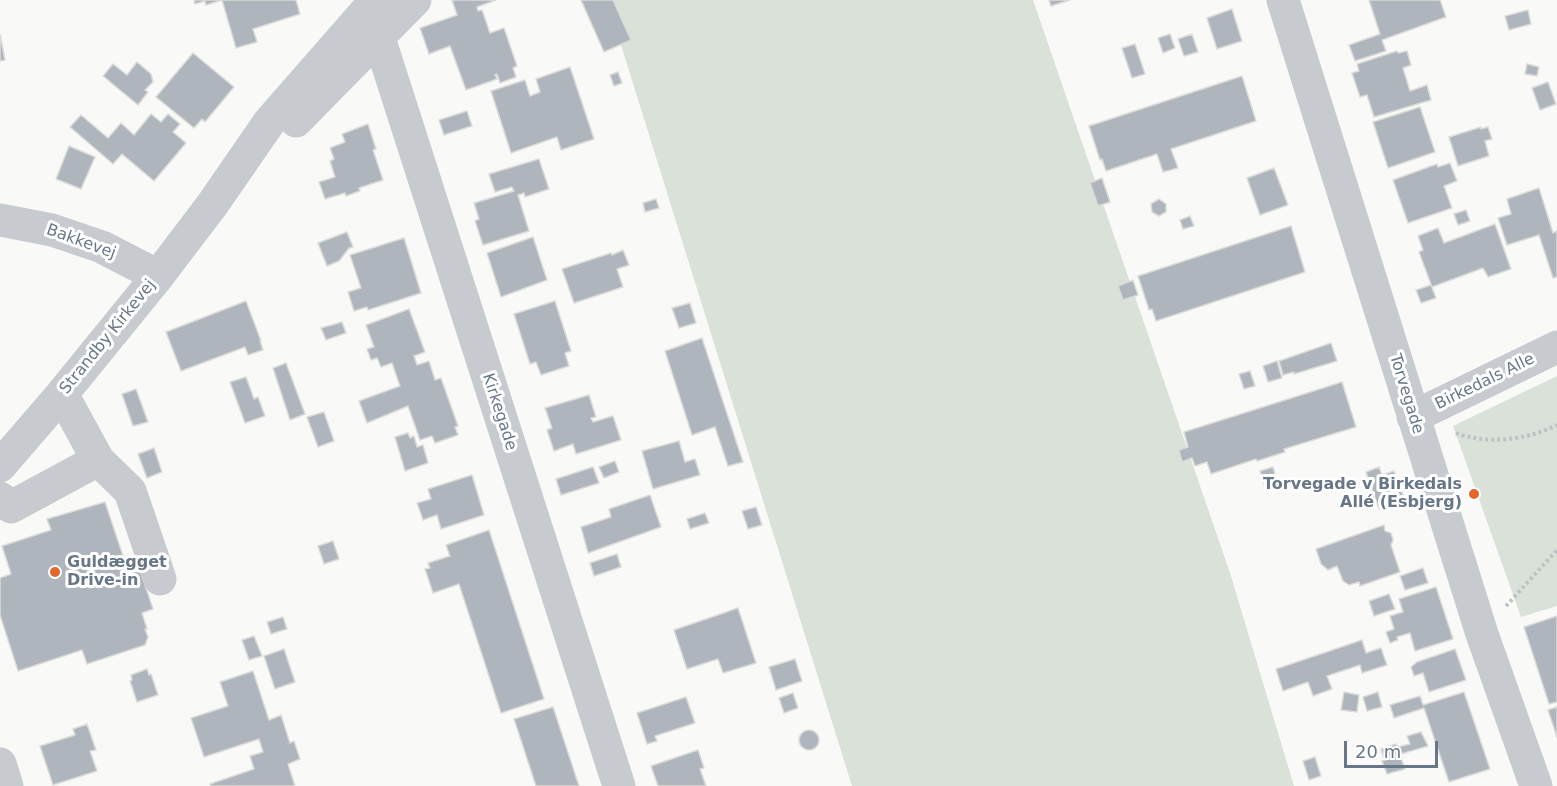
<!DOCTYPE html>
<html>
<head>
<meta charset="utf-8">
<style>
	body { margin:0 }
	#map { position:relative; width:1557px; height:786px; overflow:hidden; background:#f9f9f7; font-family:"DejaVu Sans",sans-serif }
	canvas { display:block }
	.scale { position:absolute; left:1344px; top:741px; width:94px; height:27px; box-sizing:border-box; border:3px solid #687788; border-top:0; padding-left:8px; font-size:18px; line-height:21px; white-space:nowrap; color:#687788; -webkit-text-stroke:4px #fff; paint-order:stroke }
</style>
</head>
<body>
<div id="map">
<canvas width="1557" height="786"></canvas>
<div class="scale">20 m</div>
</div>
<script>
const ctx = document.querySelector('canvas').getContext('2d');
ctx.lineJoin = 'round';
function paint(path, color) {
  ctx.fillStyle = color;
  ctx.fill(path, 'evenodd');
}
function stroke(path, color, width, dash) {
  ctx.strokeStyle = color;
  ctx.lineWidth = width;
  ctx.lineCap = dash ? 'butt' : 'round';
  ctx.setLineDash(dash || []);
  ctx.stroke(path);
}
function label(font, color, halo, rows, align = 'center') {
  ctx.font = font + ' "DejaVu Sans",sans-serif';
  ctx.lineWidth = 6;
  ctx.setLineDash([]);
  ctx.textBaseline = 'middle';
  ctx.strokeStyle = halo;
  ctx.fillStyle = color;
  for (const [text, x, y, turn = 0] of rows) {
    ctx.save();
    ctx.translate(x, y);
    ctx.rotate((+turn || 0) * Math.PI / 180);
    ctx.textAlign = isNaN(turn) ? turn : align;
    if (halo) ctx.strokeText(text, 0, 0);
    ctx.fillText(text, 0, 0);
    ctx.restore();
  }
}
const green = new Path2D(`
	M607,0H1033L1230,573L1294,786H852Z
	M1557,376V606L1521,617L1453,426Z`);
const building = new Path2D(`
	M194,0H296L300,14L253,29L257,42L236,48L222,0L206,5L205,1L195,4Z
	M452,0H496L477,7L478,11L482,10L490,33L504,28L517,66L513,68L516,77L500,83L497,74L495,75L497,79L466,90L450,46L429,54L420,28L457,15Z
	M581,0H613L631,40L604,52Z
	M1049,0H1070L1051,6Z
	M1369,0H1440L1446,17L1382,40L1386,51L1355,61L1349,45L1380,34Z
	M1232,9L1242,41L1217,49L1207,18Z
	M1528,10L1531,24L1509,30L1505,16Z
	M0,34L5,60L0,61Z
	M1170,34L1175,48L1163,53L1158,38Z
	M1192,34L1198,52L1184,56L1178,39Z
	M1135,44L1145,74L1132,78L1122,48Z
	M1397,51L1398,53L1407,51L1411,65L1403,68L1410,91L1427,85L1431,100L1374,117L1367,95L1360,97L1352,73L1359,71L1357,64Z
	M193,53L234,87L205,122L202,119L194,128L156,97Z
	M137,62L151,74L153,82L145,90L148,92L138,105L103,76L113,64L127,75Z
	M1527,64L1539,67L1537,76L1525,74Z
	M570,67L594,139L561,150L557,137L511,153L491,91L525,80L530,96L540,92L536,79Z
	M618,72L622,83L614,86L610,75Z
	M1242,76L1256,121L1171,149L1178,168L1163,172L1157,154L1106,171L1102,159L1100,160L1089,126Z
	M1548,82L1556,104L1540,110L1532,88Z
	M1420,107L1435,152L1388,168L1373,122Z
	M467,111L472,126L444,135L439,120Z
	M151,114L161,122L168,114L180,124L173,132L186,143L154,181L122,154L113,164L70,127L81,115L108,138L121,123L134,135Z
	M368,124L376,149L373,150L383,180L359,188L360,191L346,196L345,193L325,199L319,182L335,177L330,161L334,159L330,148L345,142L342,134Z
	M1481,127V129L1488,127L1492,139L1485,141L1489,156L1458,166L1449,137Z
	M69,146L95,157L81,189L56,179Z
	M539,159L549,189L525,197L524,193L518,195L529,231L483,245L475,221L479,219L474,203L514,191L512,187L495,192L489,174Z
	M1450,163L1457,181L1444,186L1452,208L1408,223L1393,180L1437,164L1438,167Z
	M1274,168L1288,205L1260,215L1247,178Z
	M1102,178L1110,202L1098,206L1090,183Z
	M1539,188L1553,233L1557,231V277L1553,278L1539,235L1507,245L1498,218L1511,214L1507,199Z
	M656,199L659,208L645,212L643,203Z
	M1159,199L1166,204V212L1159,216L1152,212L1151,204Z
	M1466,210L1470,221L1458,225L1454,214Z
	M1190,216L1194,226L1183,229L1180,220Z
	M1495,224L1511,269L1488,277L1483,268L1432,287L1419,252L1423,250L1418,236L1438,228L1444,243Z
	M1291,226L1305,272L1156,321L1152,309L1149,310L1138,276Z
	M347,232L353,247L349,248L339,261L327,266L318,243Z
	M533,237L547,280L501,297L487,253Z
	M404,238L421,293L368,310L367,307L354,311L348,292L361,288L350,255Z
	M623,250L629,265L617,269L623,287L574,303L562,269L611,253L612,255Z
	M1133,280L1138,295L1123,300L1118,286Z
	M1431,285L1436,298L1421,303L1416,290Z
	M246,301L261,341H260L263,350L248,355L245,347L181,371L166,332Z
	M555,301L571,351L565,353L569,366L541,375L536,362L530,364L514,314Z
	M690,303L696,323L679,328L672,308Z
	M409,309L425,352L414,356L417,365L429,361L435,380L441,378L458,426L455,427L458,435L435,443L432,436L420,440L408,406L367,423L359,401L400,386L392,363L381,367L377,358L371,360L367,349L374,347L366,325Z
	M342,322L346,333L326,340L321,328Z
	M702,338L743,462L728,466L715,427L692,435L665,351Z
	M1331,343L1337,361L1294,374V372L1283,375L1279,361Z
	M1277,361L1282,378L1268,382L1263,366Z
	M286,363L305,414L290,420L273,368Z
	M1250,371L1255,386L1244,389L1239,374Z
	M246,377L254,399L258,397L265,416L245,423L230,382Z
	M1342,382L1356,427L1284,449L1285,452L1257,461L1256,459L1211,474L1207,462L1195,466L1192,458L1182,462L1179,450L1188,447L1184,432Z
	M136,389L148,422L133,426L122,394Z
	M589,395L596,417L591,418L593,422L613,416L621,440L576,454L573,444L554,451L547,430L552,428L545,408Z
	M324,412L334,441L318,447L307,417Z
	M408,433L410,438L414,436L417,447L423,445L428,463L405,471L395,437Z
	M679,441L685,462L695,459L700,475L653,489L642,451Z
	M154,448L162,472L147,478L138,454Z
	M615,461L619,472L604,478L599,467Z
	M593,467L599,483L561,495L556,479Z
	M1273,467L1278,486L1266,490L1260,471Z
	M1379,467L1382,475L1394,471L1405,500L1379,509L1366,472Z
	M472,475L484,515L441,529L437,515L423,520L417,503L431,499L428,489Z
	M650,495L661,527L588,553L581,527L611,517L609,509Z
	M105,502L129,574L140,570L153,609L142,613L147,629H145L148,637L145,645L87,664L82,650L18,671L0,615V578L11,574L2,546L51,530L47,519Z
	M756,507L762,525L748,529L742,511Z
	M705,513L709,523L690,529L687,519Z
	M1384,525L1385,531L1391,533L1393,540L1391,545L1400,572L1360,586L1359,582L1349,585L1343,581L1337,566L1328,570L1321,564L1316,549Z
	M489,530L544,699L501,713L459,584L433,593L425,569L430,568L428,563L450,556L446,545Z
	M333,541L339,559L324,564L318,546Z
	M617,554L621,567L594,576L590,563Z
	M1423,568L1428,583L1405,590L1400,576Z
	M1436,587L1453,639L1415,651L1410,633L1397,637L1398,640L1390,643L1386,632L1394,629L1390,616L1403,612L1399,599Z
	M1389,594L1395,609L1374,616L1369,601Z
	M738,608L756,663L723,673L718,659L687,669L674,630Z
	M1557,616V702L1549,704L1524,627Z
	M283,617L287,629L271,634L267,622Z
	M254,636L262,656L249,660L242,640Z
	M1362,640L1366,653L1381,648L1387,665L1362,673L1360,665L1327,676L1332,689L1313,696L1308,682L1283,691L1276,669Z
	M284,649L295,682L275,689L264,656Z
	M1455,649L1466,680L1429,692L1423,673L1414,676L1411,667L1417,662Z
	M795,659L802,681L776,690L769,667Z
	M147,669L149,675L151,674L158,695L137,702L130,681L132,680L131,675Z
	M253,671L269,720L281,715L290,743L294,741L300,759L288,764L295,786H211L210,784L254,769L250,756L263,752L259,739L204,757L191,718L228,706L220,682Z
	M1344,692L1359,695L1357,712L1341,710Z
	M1378,692L1382,707L1367,711L1363,697Z
	M1464,692L1490,769L1449,782L1424,708L1394,718L1390,705L1420,696L1423,705Z
	M793,693L798,708L784,713L779,698Z
	M686,697L695,723L655,736L657,741L647,744L637,713Z
	M553,707L579,786H536L514,719Z
	M1557,707V737L1548,710Z
	M87,724L96,750L90,751L97,771L53,785L40,746L75,735L73,729Z
	M799 740a10 10 0 1 1 20 0a10 10 0 1 1-20 0Z
	M1421,732L1428,746L1384,759L1381,749L1396,744L1397,747L1410,744L1407,736Z
	M698,750L704,768L700,769L706,786H658L651,766Z
	M1400,755L1405,769L1387,774L1382,761Z
	M1315,757L1321,776L1309,780L1303,761Z`);
const path = new Path2D(`
	M1456,433C1487,445 1527,440 1557,425
	M1506,606L1557,550`);
const minor = new Path2D(`
	M1283,0L1482,634L1536,786
	M379,38L619,786
	M296,121L415,0
	M0,220L52,230L102,247L158,276
	M62,394L98,460L130,491L160,579
	M1413,417L1557,347
	M0,466L62,394L158,276L212,205L270,121L376,0
	M0,498L11,507L98,460
	M0,764L7,786`);
const markers = [
	[1474,494,6,"#e4662b"],
	[55,572,6,"#e4662b"]
];
const streetNames = [
	["Bakkevej",81,242,20],
	["Strandby Kirkevej",108,337,-51],
	["Birkedals Alle",1485,382,-26],
	["Torvegade",1406,394,73],
	["Kirkegade",499,412,72]
];
const poiNames = [
	["Torvegade v Birkedals",1462,485],
	["Allé (Esbjerg)",1462,503],
	["Guldægget",67,563,"left"],
	["Drive-in",67,581,"left"]
];
paint(green, '#dae1d8');
paint(building, '#aeb5bc');
stroke(building, '#dbdbd9', 1.5);
stroke(path, '#bfc1c4', 4, [3, 3]);
stroke(minor, '#c7cace', 33);
for (const [x, y, r, color] of markers) {
  const dot = new Path2D();
  dot.arc(x, y, r, 0, 2 * Math.PI);
  ctx.fillStyle = color;
  ctx.fill(dot);
  stroke(dot, '#fff', 2);
}
label('16px', '#687788', '#fff', streetNames);
label('bold 16px', '#687788', '#fff', poiNames, 'right');
</script>
</body>
</html>
